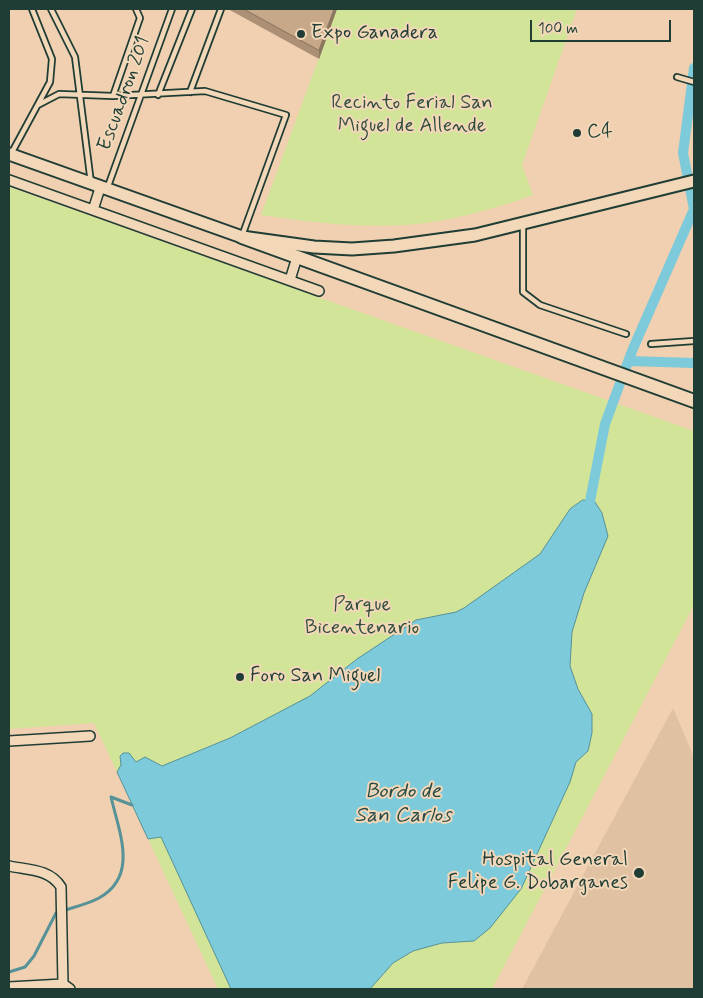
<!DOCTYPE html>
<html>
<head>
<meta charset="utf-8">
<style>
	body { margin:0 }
	#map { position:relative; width:703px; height:998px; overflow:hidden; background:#f0d0b0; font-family:Mynerve,sans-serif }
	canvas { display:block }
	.frame { position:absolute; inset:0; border:10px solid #1f3d34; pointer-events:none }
	.scale { position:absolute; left:530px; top:20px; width:141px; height:22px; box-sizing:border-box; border:2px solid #1f3d34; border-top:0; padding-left:6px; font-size:15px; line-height:18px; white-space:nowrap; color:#1f3d34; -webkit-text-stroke:4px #f2d7b9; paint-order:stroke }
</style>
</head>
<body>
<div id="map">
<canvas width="703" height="998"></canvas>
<div class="frame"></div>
<div class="scale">100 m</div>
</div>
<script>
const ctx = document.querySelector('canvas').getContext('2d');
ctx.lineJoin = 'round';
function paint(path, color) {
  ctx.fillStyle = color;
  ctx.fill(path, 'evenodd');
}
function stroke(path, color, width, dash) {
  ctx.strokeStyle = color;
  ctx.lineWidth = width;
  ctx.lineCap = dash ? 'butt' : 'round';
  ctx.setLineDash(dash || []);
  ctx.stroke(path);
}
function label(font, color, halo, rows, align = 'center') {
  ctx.font = font + ' Mynerve,sans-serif';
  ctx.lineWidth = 4;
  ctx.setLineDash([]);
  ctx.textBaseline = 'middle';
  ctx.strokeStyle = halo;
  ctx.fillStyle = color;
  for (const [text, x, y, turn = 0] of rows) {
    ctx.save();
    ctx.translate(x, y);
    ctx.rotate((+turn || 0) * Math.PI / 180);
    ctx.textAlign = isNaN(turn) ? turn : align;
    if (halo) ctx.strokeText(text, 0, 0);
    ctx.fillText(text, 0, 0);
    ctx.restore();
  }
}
const built = new Path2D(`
	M673,708L694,757V989H522Z`);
const green = new Path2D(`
	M337,9H577L522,165L533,195C495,209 447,222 406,225C357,228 309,222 261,215Z
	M9,187L694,431V605L492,989H218L94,723L9,729Z`);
const water = new Path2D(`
	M583,500L595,502L602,513L608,536L584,593L572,632L570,666L578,689L592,714V733L588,751L576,762L570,782L521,889L490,928L474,941L442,943L413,951L393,963L370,989H231L161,837L148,839L117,772L121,765L120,756L123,753H129L136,762L145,757L162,766L230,738L310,696L357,659L416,620L456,612L464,608L540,554L570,509Z`);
const stream = new Path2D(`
	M9,972L25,967L34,956L56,913C70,908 86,905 99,898C139,876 119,832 111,797L132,805`);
const canal = new Path2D(`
	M629,361L694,363
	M590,501L605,424L632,351L694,209L683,153L694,68`);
const lane = new Path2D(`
	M51,9L75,57L91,183
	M677,77L694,82
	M190,92L221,9
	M158,95L192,9
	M113,96L140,18L136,9
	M38,105L59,94L113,96L205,91L286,115L242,236
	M11,154L50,82L52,59L32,9
	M107,189L172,9
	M523,225V292L540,305L626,334
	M651,344L694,341`);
const street = new Path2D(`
	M9,180L319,291
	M93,210L100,188
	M290,280L297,257
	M9,741L90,736
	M9,866C28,870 50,869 61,887L63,984
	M9,987L63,984L70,989`);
const secondary = new Path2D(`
	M9,154L242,237L314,247L352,249L394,246L475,235L694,181`);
const primary = new Path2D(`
	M242,237L694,401`);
const wall = new Path2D(`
	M228,9H337L319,59Z`);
const shadedWall = new Path2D(`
	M334,9H337L319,59V50Z`);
const building = new Path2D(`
	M244,9H334L319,50Z`);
const markers = [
	[301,34,5,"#1f3d34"],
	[577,133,5,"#1f3d34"],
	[240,677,5,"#1f3d34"],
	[639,873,6,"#1f3d34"]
];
const poiNames = [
	["Expo Ganadera",311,34],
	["C4",587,133],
	["Foro San Miguel",250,677],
	["Hospital General",628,861,"right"],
	["Felipe G. Dobarganes",628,884,"right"]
];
const streetNames = [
	["Escuadron 201",125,94,-70]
];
const parkNames = [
	["Recinto Ferial San",412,104],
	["Miguel de Allende",412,127],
	["Parque",362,606],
	["Bicentenario",362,629]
];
const waterNames = [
	["Bordo de",403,793],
	["San Carlos",403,817]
];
paint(built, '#e0c1a2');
paint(green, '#d2e498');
paint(water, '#7dcadb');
stroke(water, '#579298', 1);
stroke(stream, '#579298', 3);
stroke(canal, '#7dcadb', 10);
stroke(lane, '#1f3d34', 8);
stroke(street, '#1f3d34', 12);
stroke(secondary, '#1f3d34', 15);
stroke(primary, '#1f3d34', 16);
stroke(lane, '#f2d7b9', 4.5);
stroke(street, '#f2d7b9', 9);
stroke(secondary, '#f2d7b9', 11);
stroke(primary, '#f2d7b9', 12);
paint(wall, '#ab9076');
paint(shadedWall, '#8b7660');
paint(building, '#c7a889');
stroke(building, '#8b7660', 1);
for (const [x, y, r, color] of markers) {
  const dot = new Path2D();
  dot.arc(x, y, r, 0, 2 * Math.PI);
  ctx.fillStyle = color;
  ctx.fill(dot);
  stroke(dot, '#f2d7b9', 2);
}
label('20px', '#1f3d34', '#f2d7b9', poiNames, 'left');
label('20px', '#1f3d34', '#f2d7b9', streetNames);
label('20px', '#314e3e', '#f2d7b9', parkNames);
label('italic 21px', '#284b45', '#f2d7b9', waterNames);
</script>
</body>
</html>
